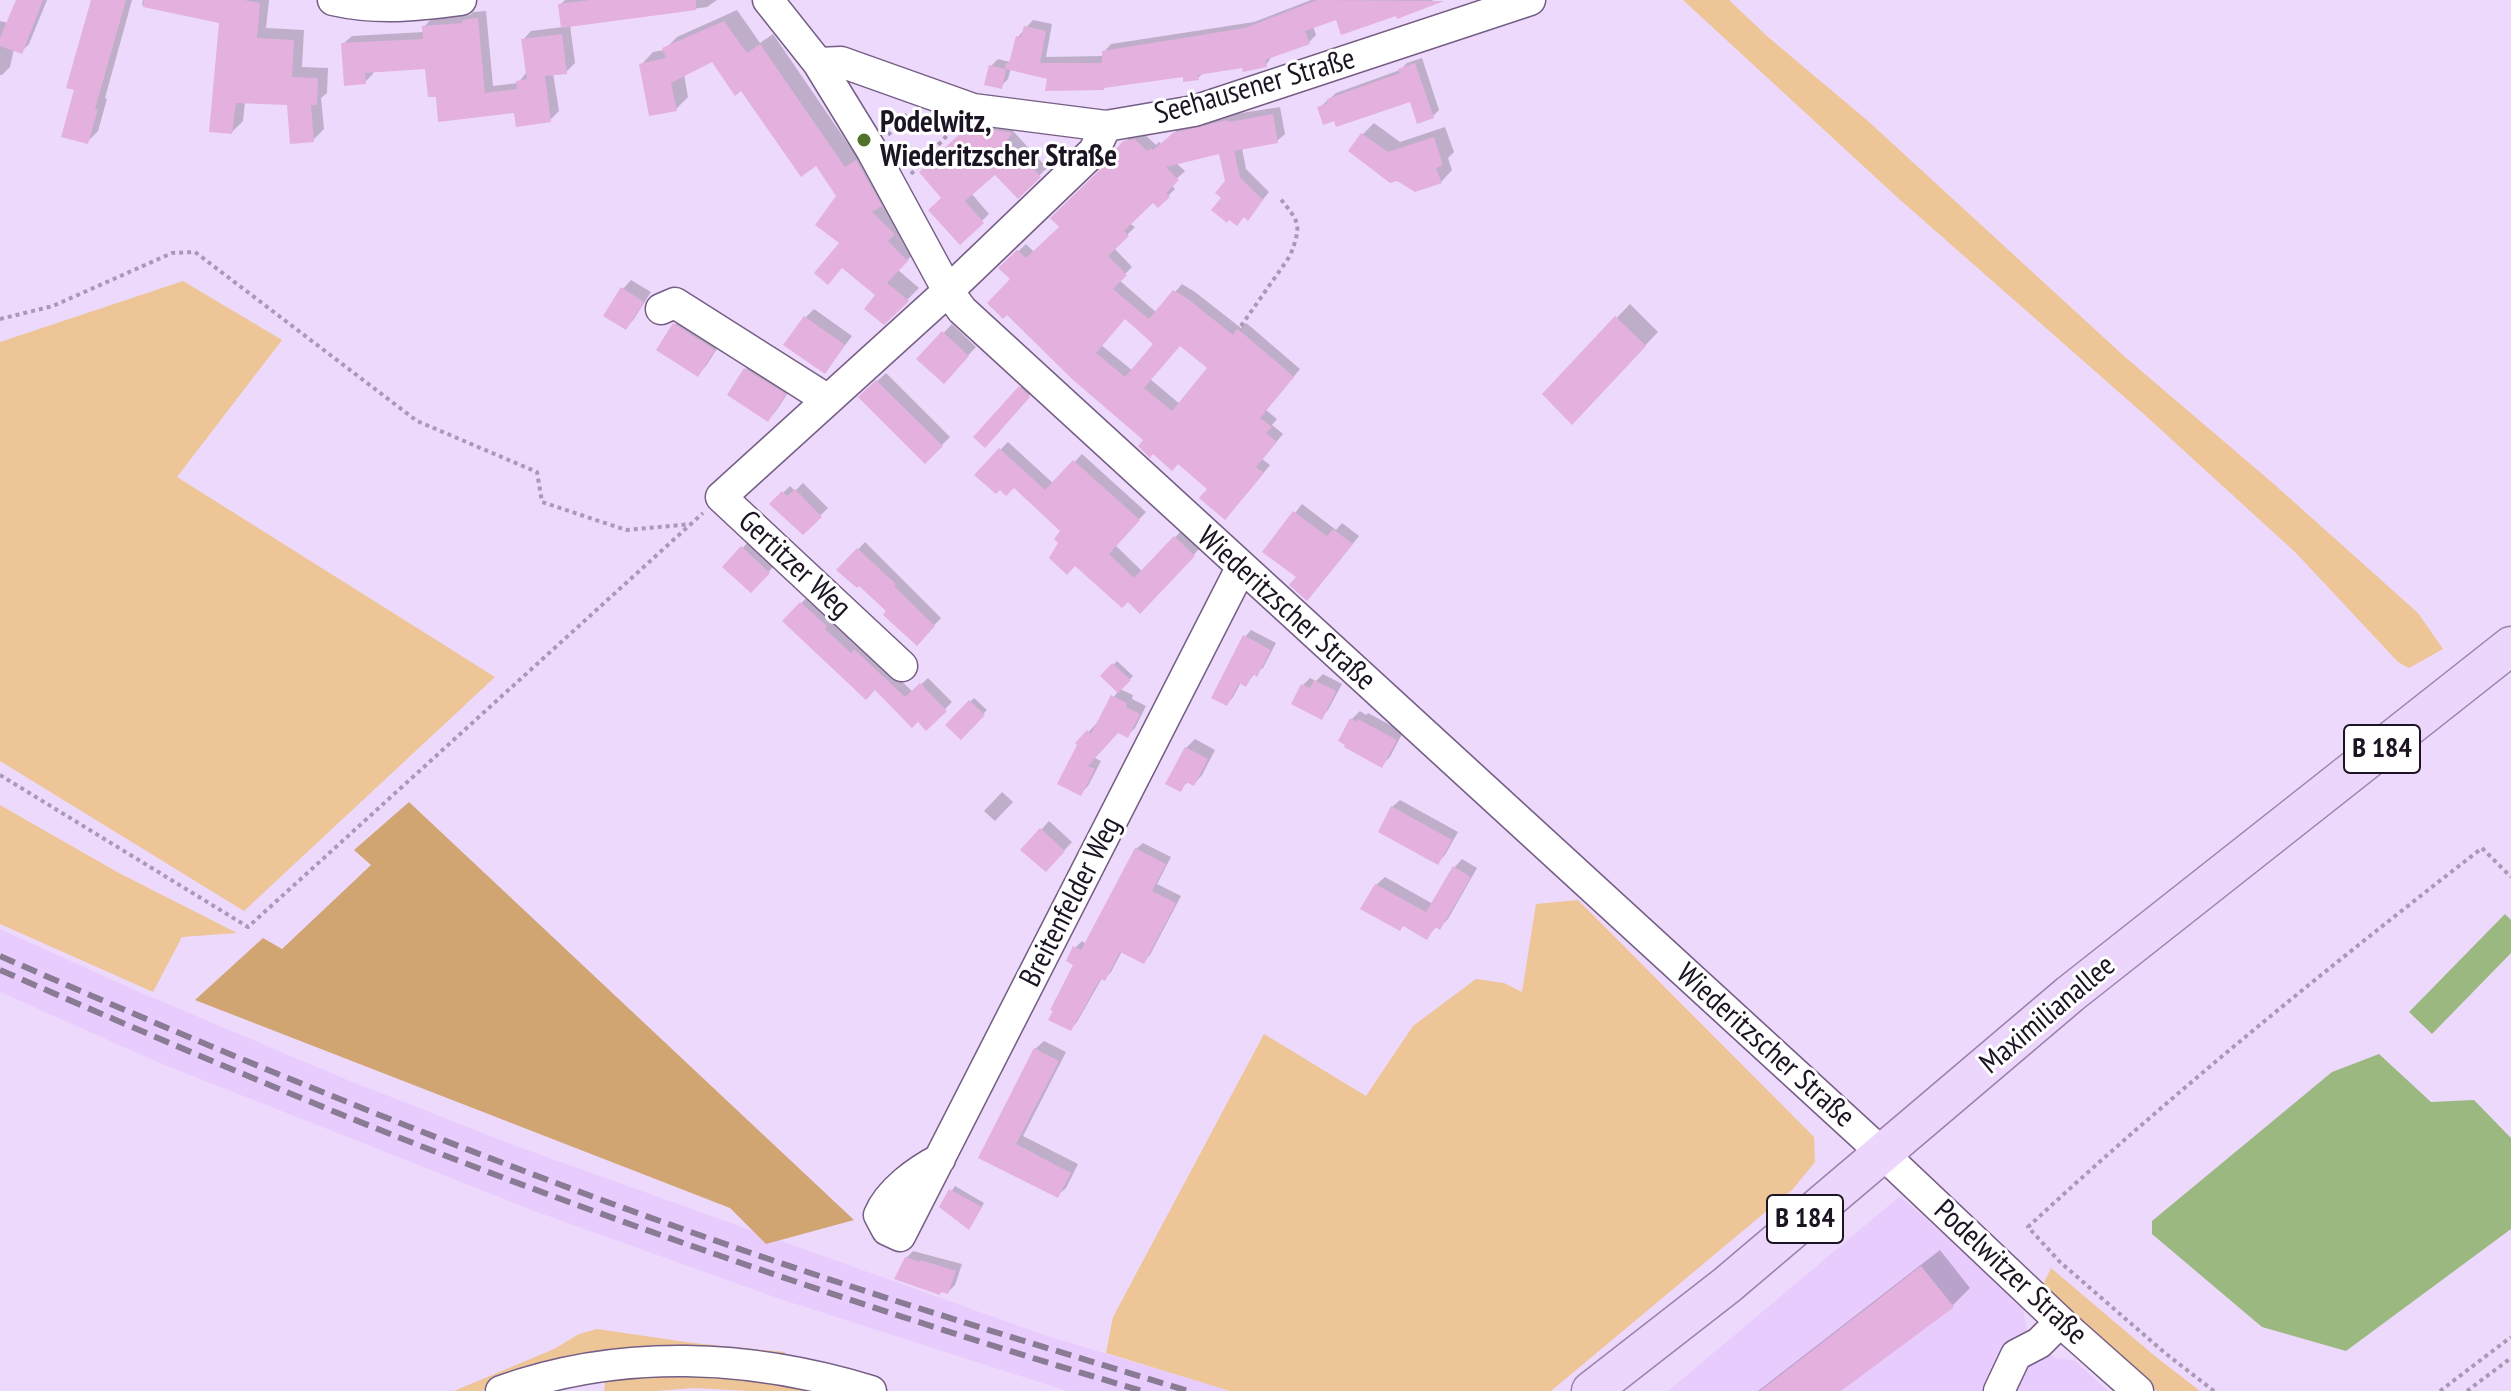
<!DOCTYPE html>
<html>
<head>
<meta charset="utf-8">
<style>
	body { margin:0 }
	canvas { display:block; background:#edd9fc }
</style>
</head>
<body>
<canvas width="2511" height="1391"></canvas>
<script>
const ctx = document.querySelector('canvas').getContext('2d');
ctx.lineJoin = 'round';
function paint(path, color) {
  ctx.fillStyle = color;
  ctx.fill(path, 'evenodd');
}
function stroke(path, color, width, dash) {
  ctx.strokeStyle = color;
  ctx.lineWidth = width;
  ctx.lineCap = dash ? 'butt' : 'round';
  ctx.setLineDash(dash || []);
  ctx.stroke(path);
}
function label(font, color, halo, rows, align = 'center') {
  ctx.font = font + ' "PT Sans Narrow",sans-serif';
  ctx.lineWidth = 6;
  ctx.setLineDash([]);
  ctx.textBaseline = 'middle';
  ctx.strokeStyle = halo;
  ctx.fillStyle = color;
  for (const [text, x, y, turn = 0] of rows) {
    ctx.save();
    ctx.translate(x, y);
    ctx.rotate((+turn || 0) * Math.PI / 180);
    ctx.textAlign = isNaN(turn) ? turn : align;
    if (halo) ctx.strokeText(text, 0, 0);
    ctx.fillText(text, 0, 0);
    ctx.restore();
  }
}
const built = new Path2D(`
	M0,929L137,991L350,1081L516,1146L1044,1335L1230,1391H1067L780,1299L537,1212L155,1061L0,992Z
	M1900,1196L2022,1303L2027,1331L2039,1344L2055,1358L2075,1361L2108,1391H1668Z`);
const green = new Path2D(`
	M1683,0H1729L1768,37L1868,121L2125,357L2275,485L2418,613L2443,649L2409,668L2398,662L2296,553L2146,416L1898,198Z
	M183,281L282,340L177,477L495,677L244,911L0,761V342Z
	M0,805L119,873L237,933L182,937L153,992L0,924Z
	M1578,900L1814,1137L1815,1162L1793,1189L1551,1391H1230L1106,1353L1113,1317L1264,1034L1366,1096L1413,1026L1476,979L1504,983L1522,992L1536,904Z
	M2051,1268L2156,1357L2200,1391H2157L2042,1287Z
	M597,1329L693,1343L785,1352L783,1361L517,1378L481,1391H454L554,1349L579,1334Z
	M639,1368L844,1391H751L694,1388L655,1391H604L606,1374Z`);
const forest = new Path2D(`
	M409,802L854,1220L766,1244L730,1208L195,1000L263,938L282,949L371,865L354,850Z`);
const water = new Path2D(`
	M2505,914L2511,920V953L2432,1034L2409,1012Z
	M2379,1054L2431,1102L2474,1100L2511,1138V1229L2346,1351L2262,1327L2152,1234V1221L2332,1072Z`);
const shadow = new Path2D(`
	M18,0H47L29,44L21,52L14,49L10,67L2,75H0V21L8,23Z
	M93,0H132L105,98L107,99L98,131L87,142L76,89Z
	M143,0H269L266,28L304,30L302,67L328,68L327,93L321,98L324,129L313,140L288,103L245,101L243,121L232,132L221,22L142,5Z
	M565,0H717L707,7L570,25L575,63L566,72L553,73L559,111L550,120L437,95L427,67L373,70V74L365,82L343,44L352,36L424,32V27L432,18L470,15L473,12L486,11L493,86L518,83L526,73L523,40L531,31L563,27L560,5Z
	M1311,0H1433L1427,6L1398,14L1337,18L1313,26L1316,35L1309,42L1272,56L1266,65H1244L1204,72L1198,78L1184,75L1050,78L1011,68L1008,79L1001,86L991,66L998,59L1010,62L1018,37L1033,20L1052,24L1046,57L1104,56V52L1111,44L1254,22Z
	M737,10L760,43L773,34L919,248L898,270L919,288L901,306L878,295L839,196L817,163L713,60L684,74L688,97L676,109L641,65L653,52L664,50L677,37Z
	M1422,58L1439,110L1433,116L1411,100L1336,118L1319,108L1336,93L1400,70L1407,63Z
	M1280,107L1285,134L1277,141L1242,148L1246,169L1269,192L1248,218L1224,198L1227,181L1221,152L1176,163L1185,171L1171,184L1175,189L1158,206L1153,200L1129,223L1135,227L1114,248L1132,267L1119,280L1157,313L1182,284L1195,292L1241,328L1246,323L1251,327L1300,369L1266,410L1277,419L1272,425L1283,434L1262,459L1270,465L1232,511L1178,462L1146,440L1001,268L1026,244L1035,253L1062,227L1116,151L1132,135L1143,133L1156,145L1159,142L1161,144L1182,126L1235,114ZM1125,317L1156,344L1133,371L1101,345ZM1180,343L1210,368L1180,404L1150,379Z
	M977,120L1017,127L1013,131L1047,168L1018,196L995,172L971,193L989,214L960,242L943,198L921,173Z
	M1374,123L1400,142L1445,127L1454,152L1448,158L1452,170L1441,182L1397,179L1362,135Z
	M631,280L651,292L634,319L626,328L623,289Z
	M1630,304L1658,332L1585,409L1544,394Z
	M814,309L852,336L825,372L806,317Z
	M683,316L722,341L706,366L698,374L675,325Z
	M952,324L976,347L944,381L919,359Z
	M754,361L793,385L776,411L768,420L746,369Z
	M886,373L950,437L925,462L860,397Z
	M1024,384L1032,392L985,445L976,437Z
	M1008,442L1054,484L1082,454L1146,512L1115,545L1143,572L1183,529L1201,547L1140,611L1063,531L1014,485L977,474Z
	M803,483L828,508L803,532L772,504L790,486L795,491Z
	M1302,504L1336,530L1342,523L1359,536L1315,591L1265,552Z
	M749,541L775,565L751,591L725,567Z
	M865,542L941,618L917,643L889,611L859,583L839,570Z
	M808,596L859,647L862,644L913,692L928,678L952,702L926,728L876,687L785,621Z
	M1251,630L1276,643L1263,668L1255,673L1246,685L1241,682L1233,697L1227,704L1245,637Z
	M1117,661L1133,676L1120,689L1133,695L1132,699L1146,706L1135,728L1128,735L1118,731L1093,757L1101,761L1088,786L1080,794L1078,743L1096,724L1118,691L1103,676Z
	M1323,674L1342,684L1328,710L1321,718L1303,685L1310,678L1316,681Z
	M974,698L987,710L961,737L948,725Z
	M1360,711L1366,715L1368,713L1403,732L1390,757L1382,765L1352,719Z
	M1195,739L1215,750L1202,775L1194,784L1189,781L1180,789L1186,748Z
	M1002,792L1013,802L995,821L984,811Z
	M1400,800L1458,832L1445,855L1438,862L1392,807Z
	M1049,821L1072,842L1054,861L1041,830Z
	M1143,843L1171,857L1157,884L1181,896L1150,955L1143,962L1122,951L1111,972L1104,979L1102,978L1077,1022L1070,1029L1076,964L1075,948L1082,941L1086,944L1136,849Z
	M1462,859L1477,868L1448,919L1440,927L1437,926L1427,937L1405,924L1376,885L1385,877L1433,904L1454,868Z
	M1044,1041L1066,1052L1023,1136L1078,1164L1066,1188L1057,1196L980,1157L1035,1049Z
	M955,1186L984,1203L972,1223L941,1207Z
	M1940,1250L1970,1288L1952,1306L1837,1391H1758Z
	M913,1251L962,1264L955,1285L948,1292L906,1258Z`);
const building = new Path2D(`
	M16,0H43L22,54L0,46V38Z
	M91,0H126L95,109H98L88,144L61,137L74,90L66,88Z
	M144,0H244L260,3L257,38L294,40L292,77L318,78L317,105H311L314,142L290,144L287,105L236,103L232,134L209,132L219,23L143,7Z
	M591,0H696V10L561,28L558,4Z
	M1317,0L1444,1L1397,19L1396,16L1341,35L1336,20L1305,31L1310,44L1265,60L1267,67L1243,72L1242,68L1198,75L1199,80L1183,82V77L1104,88V90L1045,91L1047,79L1006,69L1002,89L984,85L989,65L1005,69L1006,63H1009L1016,36L1021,37L1024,26L1046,31L1040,63H1102V51L1245,28Z
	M478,18L485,93L517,89L516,81L527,79L521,39L562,34L567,74L545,76L551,122L516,127L514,113L438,122L436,97H428L425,69L365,73L366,84L344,86L341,43L423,39L422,26L463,23L462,20Z
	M724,21L747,53L760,44L845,167L856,160L882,206L872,212L895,234L888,241L908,261L887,283L909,301L884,325L864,309L875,295L842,268L828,285L814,273L839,243L815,225L836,196L816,166L801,177L741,91L735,96L712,62L671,83L677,111L649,116L639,64L666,58L662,48Z
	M1415,63L1434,118L1417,124L1410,102L1336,127L1334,121L1323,125L1317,107L1328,103L1327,99L1400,73L1398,69Z
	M1273,114L1278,143L1234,151L1240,177L1263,200L1248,221L1244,217L1237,226L1229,220L1227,223L1211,210L1221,198L1215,193L1225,181L1219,154L1166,167L1179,180L1166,193L1170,197L1158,208L1153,203L1124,231L1129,236L1108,256L1127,275L1113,289L1149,319L1173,290L1188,299L1233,335L1237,329L1244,334L1294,377L1260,418L1272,427L1266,433L1277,442L1256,467L1264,473L1225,520L1199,498L1207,489L1178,464L1172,471L1153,454L1150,458L1138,446L1143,440L1072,379L1007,315L1003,319L987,303L1010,279L998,268L1017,250L1026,258L1059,227L1050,218L1106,164L1115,150L1123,141L1135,139L1147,151L1151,148L1153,150L1173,133L1228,120L1229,122ZM1125,319L1153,344L1125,377L1096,353ZM1180,346L1207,368L1172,411L1144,388Z
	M968,126L1013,133L1007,139L1041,177L1018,199L995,175L965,201L984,223L960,245L928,210L941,198L919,172Z
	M1361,133L1388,152L1434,137L1443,165L1436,168L1442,183L1415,192L1397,181L1390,183L1348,151Z
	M621,287L644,302L626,330L603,316Z
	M804,316L845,345L825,374L783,345Z
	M1615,316L1646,346L1572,425L1542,394Z
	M673,323L715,350L698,377L656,350Z
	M942,331L969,356L944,384L916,359Z
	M744,368L786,394L768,422L727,395Z
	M876,380L943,446L925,464L858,397Z
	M1019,386L1030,397L985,448L973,437Z
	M999,448L1045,490L1073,460L1140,520L1109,554L1134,578L1174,536L1195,556L1140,614L1128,602L1122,608L1075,566L1067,575L1049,558L1058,543L1054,539L1060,531L1014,488L1006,496L1000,490L996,494L974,475Z
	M795,489L822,517L803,535L769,504L782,491L787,496Z
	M1293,511L1327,536L1333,529L1353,544L1307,601L1289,585L1296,577L1262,552Z
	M741,546L770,573L751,593L722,567Z
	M857,548L896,584L894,586L935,626L917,646L883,615L886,611L859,586L857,588L836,570Z
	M800,602L827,626L825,629L851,653L854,649L905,697L920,683L947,711L926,731L918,722L912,728L875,690L866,700L782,621Z
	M1243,635L1271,650L1257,677L1253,674L1246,687L1239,683L1227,706L1211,698Z
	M1112,663L1131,680L1118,693L1100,676Z
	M1314,680L1336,691L1322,720L1291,704L1301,684L1310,688Z
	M1111,695L1127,703L1126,707L1140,714L1128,738L1118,733L1088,766L1095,769L1081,796L1057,784L1077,745L1075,743L1087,730L1091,734Z
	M969,700L985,715L961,740L945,725Z
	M1350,718L1357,722L1358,719L1397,740L1382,768L1344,747L1345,745L1338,741Z
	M1185,747L1208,759L1194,786L1186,782L1181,792L1165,784Z
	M1391,806L1452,840L1438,865L1378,832Z
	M1040,828L1065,851L1046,872L1020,850Z
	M1135,848L1166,864L1152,891L1176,903L1144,964L1120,952L1105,981L1100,979L1071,1031L1048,1020L1053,1011L1050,1010L1073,965L1066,961L1073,946L1081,950Z
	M1453,866L1471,877L1440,930L1435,927L1427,940L1403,926L1400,931L1360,909L1375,884L1426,912Z
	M1034,1048L1059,1061L1016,1144L1071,1173L1058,1198L978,1158Z
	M949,1189L982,1207L969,1230L939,1207Z
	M905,1257L920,1262L921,1260L956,1271L948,1294L941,1292L940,1295L894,1279Z
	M1921,1266L1954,1307L1841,1391H1760Z`);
const path = new Path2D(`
	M888,135L909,112
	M911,174L954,128
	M0,319L53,306L172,253L195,252L417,421L537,472L542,502L626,530L692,524
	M1241,326L1290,256C1302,224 1300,223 1279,197
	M0,775L248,927L703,513
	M2214,1391L2165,1353L2060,1262L2028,1227C2172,1093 2326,969 2482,848L2511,877
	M2440,1391L2511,1337
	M2467,1391L2511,1358`);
const minor = new Path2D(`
	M333,0C377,10 416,6 461,0
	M768,0L818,63L872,151L948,291L962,310L1882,1153L2067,1328L2138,1391
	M818,63L841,62L973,109L1106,126L1194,111L1530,0
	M661,309L675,303L828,400
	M902,666L721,497L948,291L1094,151L1106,126
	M940,1159C917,1171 889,1191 879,1215L887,1230L900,1236L1241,568
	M501,1391C621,1348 750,1354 871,1391
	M1999,1391L2016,1355L2039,1343L2060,1322`);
const major = new Path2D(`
	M1591,1391L1727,1285L2070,994L2511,646`);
const rail = new Path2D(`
	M0,956C249,1065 500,1167 757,1255C900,1304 1044,1347 1188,1391
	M0,970C182,1049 364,1127 550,1195C745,1267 943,1332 1142,1391`);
const markers = [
	[864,140,8,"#50722a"]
];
const shields = [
	[2382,749,76],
	[1805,1219,76]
];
const shieldNames = [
	["B 184",2382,749],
	["B 184",1805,1219]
];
const streetNames = [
	["Seehausener Straße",1255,87,-16],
	["Gertitzer Weg",794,565,43],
	["Wiederitzscher Straße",1286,609,42],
	["Breitenfelder Weg",1071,902,-63],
	["Maximilianallee",2048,1015,-40],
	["Wiederitzscher Straße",1765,1046,42],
	["Podelwitzer Straße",2010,1273,43]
];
const poiNames = [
	["Podelwitz,",880,123],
	["Wiederitzscher Straße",880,157]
];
paint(built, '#e9ccfe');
paint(green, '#edc596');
paint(forest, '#d0a572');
paint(water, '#9ab87f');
paint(shadow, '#0003');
paint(building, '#e4b0dd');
stroke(minor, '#755e85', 33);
stroke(major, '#9b81ae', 41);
stroke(path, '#a999b5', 4, [4, 4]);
stroke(minor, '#fff', 30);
stroke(major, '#ecd6fb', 38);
stroke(rail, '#897b94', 6, [16, 8]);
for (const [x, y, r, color] of markers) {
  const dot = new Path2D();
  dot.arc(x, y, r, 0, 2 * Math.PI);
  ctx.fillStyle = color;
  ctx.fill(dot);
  stroke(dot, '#fff', 3);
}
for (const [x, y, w] of shields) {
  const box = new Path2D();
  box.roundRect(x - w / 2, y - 24, w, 48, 6);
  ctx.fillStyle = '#fff';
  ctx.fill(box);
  stroke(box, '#1d1423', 2);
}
label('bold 28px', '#1d1423', null, shieldNames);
label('30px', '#1d1423', '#fff', streetNames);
label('bold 30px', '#1d1423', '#fff', poiNames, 'left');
</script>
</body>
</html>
